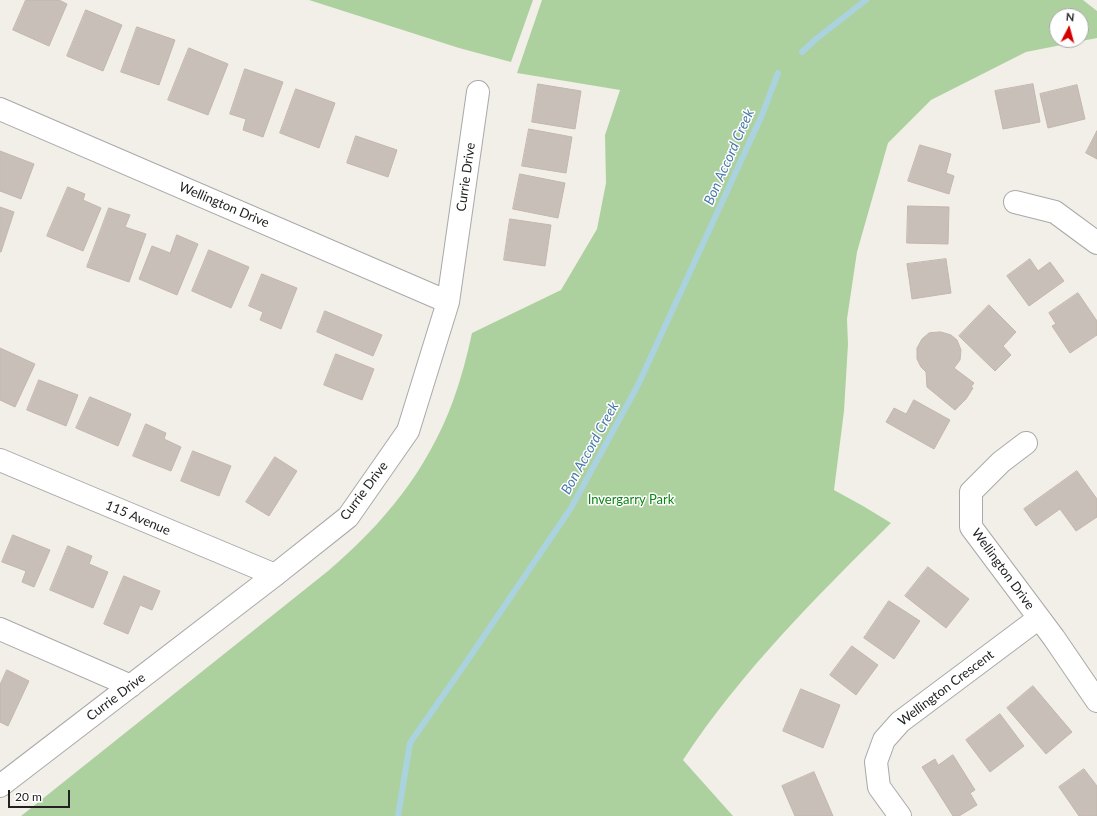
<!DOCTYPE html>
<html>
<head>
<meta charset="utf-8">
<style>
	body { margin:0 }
	#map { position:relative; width:1097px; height:816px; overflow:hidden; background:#f2efe9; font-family:Lato,sans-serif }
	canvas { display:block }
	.north { position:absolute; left:1049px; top:8px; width:40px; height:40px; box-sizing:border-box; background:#fff; border:1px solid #a7a7a7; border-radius:50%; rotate:6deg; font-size:11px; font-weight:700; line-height:16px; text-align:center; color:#222 }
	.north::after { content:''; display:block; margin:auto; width:14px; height:18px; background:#d40000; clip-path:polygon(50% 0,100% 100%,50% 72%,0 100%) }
	.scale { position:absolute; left:8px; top:790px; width:62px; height:18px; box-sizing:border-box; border:2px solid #222; border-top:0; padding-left:5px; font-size:12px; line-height:14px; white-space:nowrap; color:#222; -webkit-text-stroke:3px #fff; paint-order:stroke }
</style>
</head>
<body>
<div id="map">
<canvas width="1097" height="816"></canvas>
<div class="north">N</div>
<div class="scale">20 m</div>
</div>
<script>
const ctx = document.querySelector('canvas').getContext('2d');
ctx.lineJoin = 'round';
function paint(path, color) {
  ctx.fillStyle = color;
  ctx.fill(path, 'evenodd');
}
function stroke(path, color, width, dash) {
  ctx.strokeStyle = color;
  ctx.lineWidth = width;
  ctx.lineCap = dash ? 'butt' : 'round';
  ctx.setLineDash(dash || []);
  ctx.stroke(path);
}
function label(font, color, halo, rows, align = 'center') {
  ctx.font = font + ' Lato,sans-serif';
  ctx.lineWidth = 3;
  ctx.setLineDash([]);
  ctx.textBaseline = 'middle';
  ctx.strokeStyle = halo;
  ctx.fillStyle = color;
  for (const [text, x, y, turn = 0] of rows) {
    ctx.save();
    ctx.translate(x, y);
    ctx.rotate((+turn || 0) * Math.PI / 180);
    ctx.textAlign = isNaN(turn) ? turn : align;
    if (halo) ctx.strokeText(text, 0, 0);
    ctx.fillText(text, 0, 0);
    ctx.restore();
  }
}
const forest = new Path2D(`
	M309,0H533L511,62L459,48Z
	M542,0H1083L1097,11V38L1026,52L931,100L888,143L857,252L847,319L848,344L844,411L834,490L863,506L891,523C816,597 741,672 683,760L733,816H21L328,571C384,523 427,471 453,401C461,379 467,356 472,333L561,290L597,229L606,183L605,135L620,90L517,73ZM1057,16H1081V40H1057Z`);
const stream = new Path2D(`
	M802,52L816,39L866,0
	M398,816L410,743L465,664L571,508L638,385L762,115L778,73`);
const building = new Path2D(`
	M26,0H59L67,4L49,46L13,30Z
	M86,10L122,25L103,71L67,56Z
	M137,27L175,40L159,85L121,72Z
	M189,48L228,64L208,115L168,100Z
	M245,69L283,82L263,137L243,130L246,119L230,114Z
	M538,84L581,91L575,129L532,122Z
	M1033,84L1040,122L1003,129L995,91Z
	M1077,85L1085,119L1048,128L1040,94Z
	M296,89L335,103L319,148L280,133Z
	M529,129L572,137L566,173L522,166Z
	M1097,131V159L1086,153Z
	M356,136L397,150L388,177L347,163Z
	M920,145L951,154L946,173L954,176L949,194L908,181Z
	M0,151L34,164L21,199L0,191Z
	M520,174L565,183L558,218L513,209Z
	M68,187L85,194L83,200L101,208L83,251L47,236Z
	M908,206L949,207L948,244L907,243Z
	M0,207L14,212L1,252H0Z
	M109,208L130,215L125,227L146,234L129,282L87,267Z
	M510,219L551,225L545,266L504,260Z
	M177,235L198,244L177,295L139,279L152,246L170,253Z
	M209,250L249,267L231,308L192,291Z
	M946,259L951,293L912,299L907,264Z
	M1030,259L1038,271L1050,262L1064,281L1029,306L1007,276Z
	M262,274L297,288L281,329L260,320L263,312L249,306Z
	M1078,293L1097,321V335L1070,353L1052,326L1056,324L1049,313Z
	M989,305L1016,332L1003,346L1011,355L995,371L959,336Z
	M325,311L382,335L373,356L317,332Z
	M941,332L951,335L957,340L961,350L960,360L954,368L974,383L971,387L973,388L966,399L955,410L927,387L926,372L921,367L917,359V348L922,339L929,333Z
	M0,348L35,364L15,407L0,400Z
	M336,354L374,369L362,400L324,385Z
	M39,380L78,395L66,426L27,410Z
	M90,397L131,414L118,446L76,428Z
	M914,400L950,420L934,449L886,422L894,408L906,414Z
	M146,424L166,433L164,439L181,447L171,471L133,456Z
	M193,451L231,466L219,496L181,481Z
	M275,457L297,471L269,516L246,502Z
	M1077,471L1097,499V517L1076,531L1060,509L1036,526L1024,509Z
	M13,535L50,550L34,587L22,582L26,571L2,562Z
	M68,546L92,556L89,564L108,572L93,608L50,590Z
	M928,567L969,599L946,628L905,596Z
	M124,576L160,591L152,610L140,605L128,634L104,624Z
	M889,601L920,621L894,659L864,638Z
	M852,646L878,665L856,695L830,675Z
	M7,670L29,681L8,726L0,722V685Z
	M1033,686L1072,732L1046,754L1007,708Z
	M801,689L840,705L823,748L783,731Z
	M1000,714L1024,746L990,772L966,740Z
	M953,755L975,790L970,793L977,805L959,816H953L922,767L935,759L938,765Z
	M1084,769L1097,786V816H1079L1059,787Z
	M814,772L833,816H795L782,786Z`);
const minor = new Path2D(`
	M0,109L448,302
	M1015,202L1055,212L1097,243
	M1026,443L1001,462L971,492V527L1054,638L1097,701
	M0,460L275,575
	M0,629L131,686
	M0,786L275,575L348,517L408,431L448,302L478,92
	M900,816L879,787L876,762L884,740L900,722L1039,618`);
const streetNames = [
	["Currie Drive",466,177,-82],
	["Wellington Drive",224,205,23],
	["Currie Drive",364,491,-53],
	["115 Avenue",138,518,23],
	["Wellington Drive",1003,569,54],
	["Wellington Crescent",946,688,-37],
	["Currie Drive",116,697,-37]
];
const parkNames = [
	["Invergarry Park",631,500]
];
const waterNames = [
	["Bon Accord Creek",729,157,-66],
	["Bon Accord Creek",590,448,-61]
];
paint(forest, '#add19e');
stroke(stream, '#aad3df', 6);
paint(building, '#c7bfb8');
stroke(building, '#c4b6ab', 1);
stroke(minor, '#a9a9a9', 24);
stroke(minor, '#fff', 22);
label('13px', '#222', '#fff', streetNames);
label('13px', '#0c8416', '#fff', parkNames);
label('italic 14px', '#4a7aab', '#fff', waterNames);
</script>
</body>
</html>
